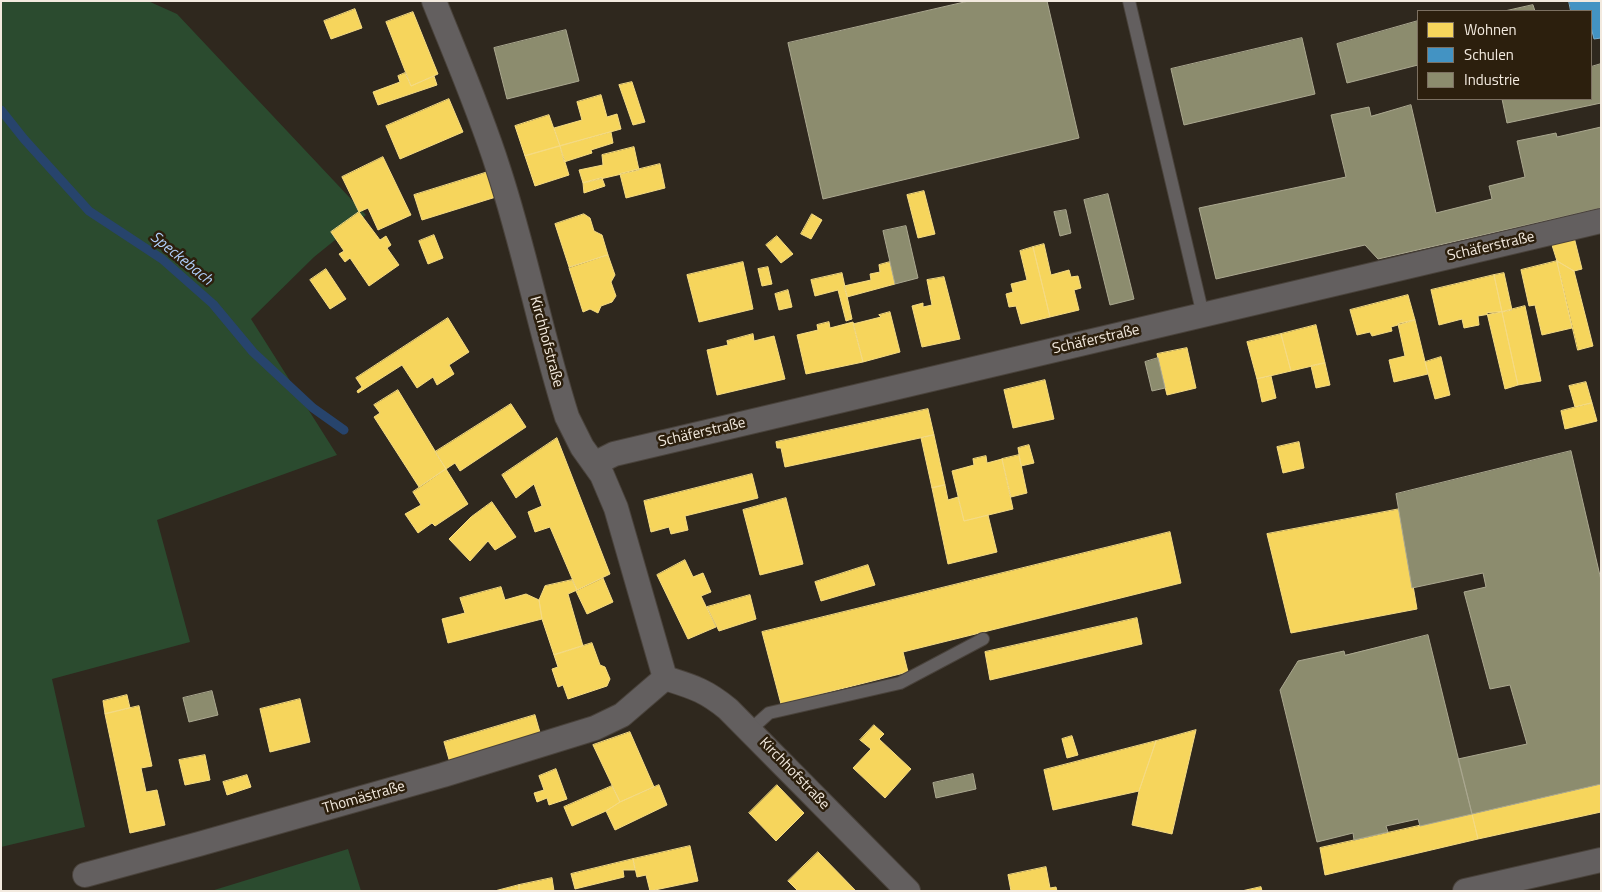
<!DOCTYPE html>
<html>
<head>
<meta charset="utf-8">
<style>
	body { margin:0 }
	#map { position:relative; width:1602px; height:892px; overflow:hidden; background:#2f281e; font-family:"Titillium Web",sans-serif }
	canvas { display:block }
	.frame { position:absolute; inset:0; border:2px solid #f3eadf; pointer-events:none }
	.legend { position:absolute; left:1417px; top:10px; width:175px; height:90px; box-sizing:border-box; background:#2c1f0d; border:1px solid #7c7061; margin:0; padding:6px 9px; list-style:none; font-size:15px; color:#f3eadf }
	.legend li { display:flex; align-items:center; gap:10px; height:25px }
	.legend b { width:25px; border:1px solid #7c7061 }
</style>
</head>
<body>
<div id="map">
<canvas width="1602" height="892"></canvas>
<div class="frame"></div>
<ul class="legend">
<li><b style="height:14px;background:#f6d55c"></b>Wohnen</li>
<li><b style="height:14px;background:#4393c3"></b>Schulen</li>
<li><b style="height:14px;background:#8c8c6e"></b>Industrie</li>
</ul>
</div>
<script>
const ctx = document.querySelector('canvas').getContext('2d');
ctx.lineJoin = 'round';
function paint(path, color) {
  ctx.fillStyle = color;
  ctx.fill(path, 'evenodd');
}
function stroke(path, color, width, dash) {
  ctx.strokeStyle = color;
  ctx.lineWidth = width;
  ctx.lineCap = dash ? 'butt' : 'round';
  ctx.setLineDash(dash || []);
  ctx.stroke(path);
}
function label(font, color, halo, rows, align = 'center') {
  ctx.font = font + ' "Titillium Web",sans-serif';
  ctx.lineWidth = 5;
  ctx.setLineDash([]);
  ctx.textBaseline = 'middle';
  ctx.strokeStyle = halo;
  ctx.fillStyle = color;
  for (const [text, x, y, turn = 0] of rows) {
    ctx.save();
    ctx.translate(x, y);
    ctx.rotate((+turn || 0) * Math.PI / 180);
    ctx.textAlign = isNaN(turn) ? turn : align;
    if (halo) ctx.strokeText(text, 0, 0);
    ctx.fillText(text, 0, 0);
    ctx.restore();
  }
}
const green = new Path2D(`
	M1,1H148L177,14L366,215L314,257L251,319L337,455L157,520L190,642L52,679L85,827L1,847Z
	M348,849L361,891H211Z`);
const homes = new Path2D(`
	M355,9L362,28L331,39L324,21Z
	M413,12L438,74L411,86L386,22Z
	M405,73L411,86L434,76L437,85L378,105L373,92L400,82L398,76Z
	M632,82L645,122L633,125L619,85Z
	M601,95L607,117L617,114L621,129L560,146L554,128L582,120L577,102Z
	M449,99L463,132L400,159L386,126Z
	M549,115L560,146L525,156L515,126Z
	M611,132L613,143L591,150L592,153L564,162L560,146Z
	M560,146L569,175L535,186L525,156Z
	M634,147L639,170L583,183L579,170L603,165L602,155Z
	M383,157L411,215L378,230L368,208L359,212L342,177Z
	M660,164L665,188L626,198L620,174Z
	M488,172L496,197L422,220L414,195Z
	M602,178L605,186L584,193L583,183Z
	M924,191L935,234L918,238L907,195Z
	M359,212L380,240L386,236L391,245L387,248L399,265L369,286L350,258L345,262L339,254L344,251L331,232Z
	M584,214L590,218L594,231L602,235L608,255L569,267L555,224Z
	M812,214L822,220L811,239L801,234Z
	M434,235L443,258L428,264L419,241Z
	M777,236L793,254L781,263L766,245Z
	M1574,237L1582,269L1574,271L1557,261L1551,242Z
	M1044,244L1051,275L1069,270L1071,277L1078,276L1081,288L1074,290L1079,310L1050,317L1033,247Z
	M1033,247L1050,317L1021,324L1016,306L1009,307L1006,294L1013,292L1011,284L1027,280L1020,251Z
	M608,255L615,275L611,282L616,296L612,302L601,306L598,313L590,309L583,312L569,268Z
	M1557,261L1572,328L1542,335L1535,305L1529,306L1521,270Z
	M1557,261L1574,271L1593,346L1578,350Z
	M743,262L753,309L699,322L687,275Z
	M890,262L895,284L847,297L844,286L871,280L870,274L880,272L879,265Z
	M768,267L772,284L762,286L758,269Z
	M326,269L346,299L330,309L310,280Z
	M842,273L852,319L846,321L838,290L815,296L811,280Z
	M1504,273L1512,310L1502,312L1494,275Z
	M1494,275L1502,312L1478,316L1479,325L1464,328L1462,319L1439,325L1431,290Z
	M944,277L960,339L922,347L912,306L923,303V307L932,305L927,280Z
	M788,290L792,307L779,310L775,294Z
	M1408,295L1415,320L1391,327L1392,331L1372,336L1370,332L1357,335L1350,310Z
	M1525,306L1541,381L1518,385L1502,312Z
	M890,312L900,352L863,362L853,324L881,317L879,315Z
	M1502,312L1518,385L1505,389L1487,313Z
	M448,318L469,352L449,365L454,374L437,385L433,377L417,388L402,365L358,393L357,391L362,387L356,378Z
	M1415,320L1428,374L1394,382L1389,360L1405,356L1398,324Z
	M829,322L830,328L853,322L863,362L806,374L797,335L818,330L817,325Z
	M1316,325L1325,363L1291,371L1281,334Z
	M753,334L754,341L774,336L785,379L717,395L707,350L728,345L727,341Z
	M1281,334L1291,371L1257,379L1247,342Z
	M1187,348L1196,388L1167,395L1157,354Z
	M1441,357L1450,395L1435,399L1425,362Z
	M1325,363L1330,385L1316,388L1311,366Z
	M1271,376L1276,398L1262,402L1257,379Z
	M1045,380L1054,419L1013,428L1004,390Z
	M1586,382L1592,403L1575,407L1569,386Z
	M398,390L446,469L419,487L374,417L380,413L374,405Z
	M1592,403L1597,421L1565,429L1561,411Z
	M511,404L526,427L460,471L455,463L446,469L435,452Z
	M928,409L934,435L785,467L781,448H777L776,442Z
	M934,435L945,485L932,488L921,438Z
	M557,438L610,574L577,590L550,527L535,532L528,512L542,506L534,484L516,498L502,475Z
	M1299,442L1304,468L1283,473L1277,447Z
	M1029,445L1034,463L1021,466L1018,448Z
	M1019,455L1027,493L1011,497L1002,459Z
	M986,456L987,463L1002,459L1013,509L964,521L952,471L974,465L973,459Z
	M446,469L468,504L435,526L432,523L418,533L405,514L421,505L413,492Z
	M752,474L758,498L685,516L688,530L671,534L669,527L651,532L644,501Z
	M945,485L948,500L958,497L964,521L988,515L997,552L948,564L932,488Z
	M786,498L803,564L760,575L743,510Z
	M492,502L516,537L495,550L488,541L470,561L449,539L471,517Z
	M1400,509L1417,609L1291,633L1267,534Z
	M1170,532L1181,583L903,652L908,672L781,704L762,632Z
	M685,560L693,577L703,573L711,592L701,596L716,627L688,639L657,575Z
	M868,565L875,585L821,601L815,582Z
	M603,578L613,602L587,614L576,591Z
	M572,580L577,590L568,594L583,646L554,655L542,619L539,600L545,586Z
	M501,587L505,600L526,594L539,600L542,619L448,643L442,619L465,613L460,598Z
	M750,595L756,619L719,631L707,607Z
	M1137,618L1142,644L990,680L985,652Z
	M592,643L600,665L605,667L610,679L607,686L568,699L563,685L558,687L552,669L558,667L554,655Z
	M127,695L130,708L105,714L103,701Z
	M300,699L310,742L270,752L260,709Z
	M139,706L152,766L141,768L146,792L157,790L165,825L130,833L105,714Z
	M535,715L541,736L450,763L444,742Z
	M874,725L884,734L879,739L911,769L885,798L853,768L871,749L860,740Z
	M1196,730L1172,834L1132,825L1139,791L1156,741Z
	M630,732L654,787L620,802L593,745Z
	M1072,736L1078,755L1067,758L1062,739Z
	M1156,741L1139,791L1053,810L1044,770Z
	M205,755L210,780L185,785L179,760Z
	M556,769L567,799L549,805L547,798L537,802L534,793L544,790L539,776Z
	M247,775L251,787L227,795L223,782Z
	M1601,784V812L1478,839L1472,814Z
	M659,785L667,805L615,830L606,811L620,802Z
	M777,785L804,813L776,841L749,813Z
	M612,786L620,802L606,811L572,826L564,807Z
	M1472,814L1478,839L1325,875L1320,848Z
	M690,846L698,881L650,891L646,875L637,877L633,859Z
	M818,852L856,891H798L788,881Z
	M633,859L635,870H623L624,877L575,889L571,874Z
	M1046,867L1050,888L1056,887L1057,891H1011L1008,875Z
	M552,878L554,891H519V885Z
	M519,885V891H495Z
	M1261,887L1262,891H1242Z`);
const schools = new Path2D(`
	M1569,1H1601V38L1594,39L1591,27V11H1571Z`);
const industry = new Path2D(`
	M969,1H1047L1079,138L823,199L788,43Z
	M1533,5L1535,11H1505Z
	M1418,21V65L1347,83L1337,44Z
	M566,30L579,81L507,99L494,48Z
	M1302,38L1315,94L1184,125L1171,69Z
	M1601,64V103L1507,123L1502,99H1591V67Z
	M1411,105L1436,213L1492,199L1489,186L1525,177L1517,141L1556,133L1557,137L1601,127V208L1378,259L1365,245L1216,279L1199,208L1346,177L1331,115L1369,107L1371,116Z
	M1108,194L1134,299L1110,305L1084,200Z
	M1066,210L1071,233L1060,236L1054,212Z
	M906,226L918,278L895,284L883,231Z
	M1158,358L1165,388L1152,391L1145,362Z
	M1571,451L1601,580V784L1472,814L1458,759L1527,744L1510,685L1490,689L1464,592L1486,587L1483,573L1412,588L1396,494Z
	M1428,635L1472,814L1420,826L1418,819L1386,826L1388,832L1354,840L1353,833L1317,842L1280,690L1298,661L1344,651L1345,655Z
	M212,691L218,715L189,722L183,698Z
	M973,774L976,789L936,798L933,783Z`);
const stream = new Path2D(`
	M1,110L24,139L89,211L162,259L213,304L253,352L313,408L344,430`);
const lane = new Path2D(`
	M1129,1L1203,315
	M750,730L769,713L900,683L983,639`);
const street = new Path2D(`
	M434,1C456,56 480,111 498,168C525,250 541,335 567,417L582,447L602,475L616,508L665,678
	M594,464L614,454L1601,221
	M665,678C693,687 705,690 728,709L908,891
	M85,875L199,844L443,775L595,728L622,715L665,678
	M1465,891L1601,860`);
const streetNames = [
	["Schäferstraße",1491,247,-13],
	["Schäferstraße",1096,340,-13],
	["Kirchhofstraße",546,342,75],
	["Schäferstraße",702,433,-13],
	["Kirchhofstraße",794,774,46],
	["Thomästraße",364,798,-16]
];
const waterNames = [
	["Speckebach",181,259,39]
];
paint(green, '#2b4b2f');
paint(homes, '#f6d55c');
stroke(homes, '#f5db83', 1);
paint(schools, '#4393c3');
stroke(schools, '#78adcb', 1);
paint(industry, '#8c8c6e');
stroke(industry, '#aba890', 1);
stroke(stream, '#27446c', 9);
stroke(lane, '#49423b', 14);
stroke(street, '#49423b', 26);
stroke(lane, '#635f5f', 12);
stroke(street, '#635f5f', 24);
label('15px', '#f3eadf', '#2c1f0d', streetNames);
label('italic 16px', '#b0cffb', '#2c1f0d', waterNames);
</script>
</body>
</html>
